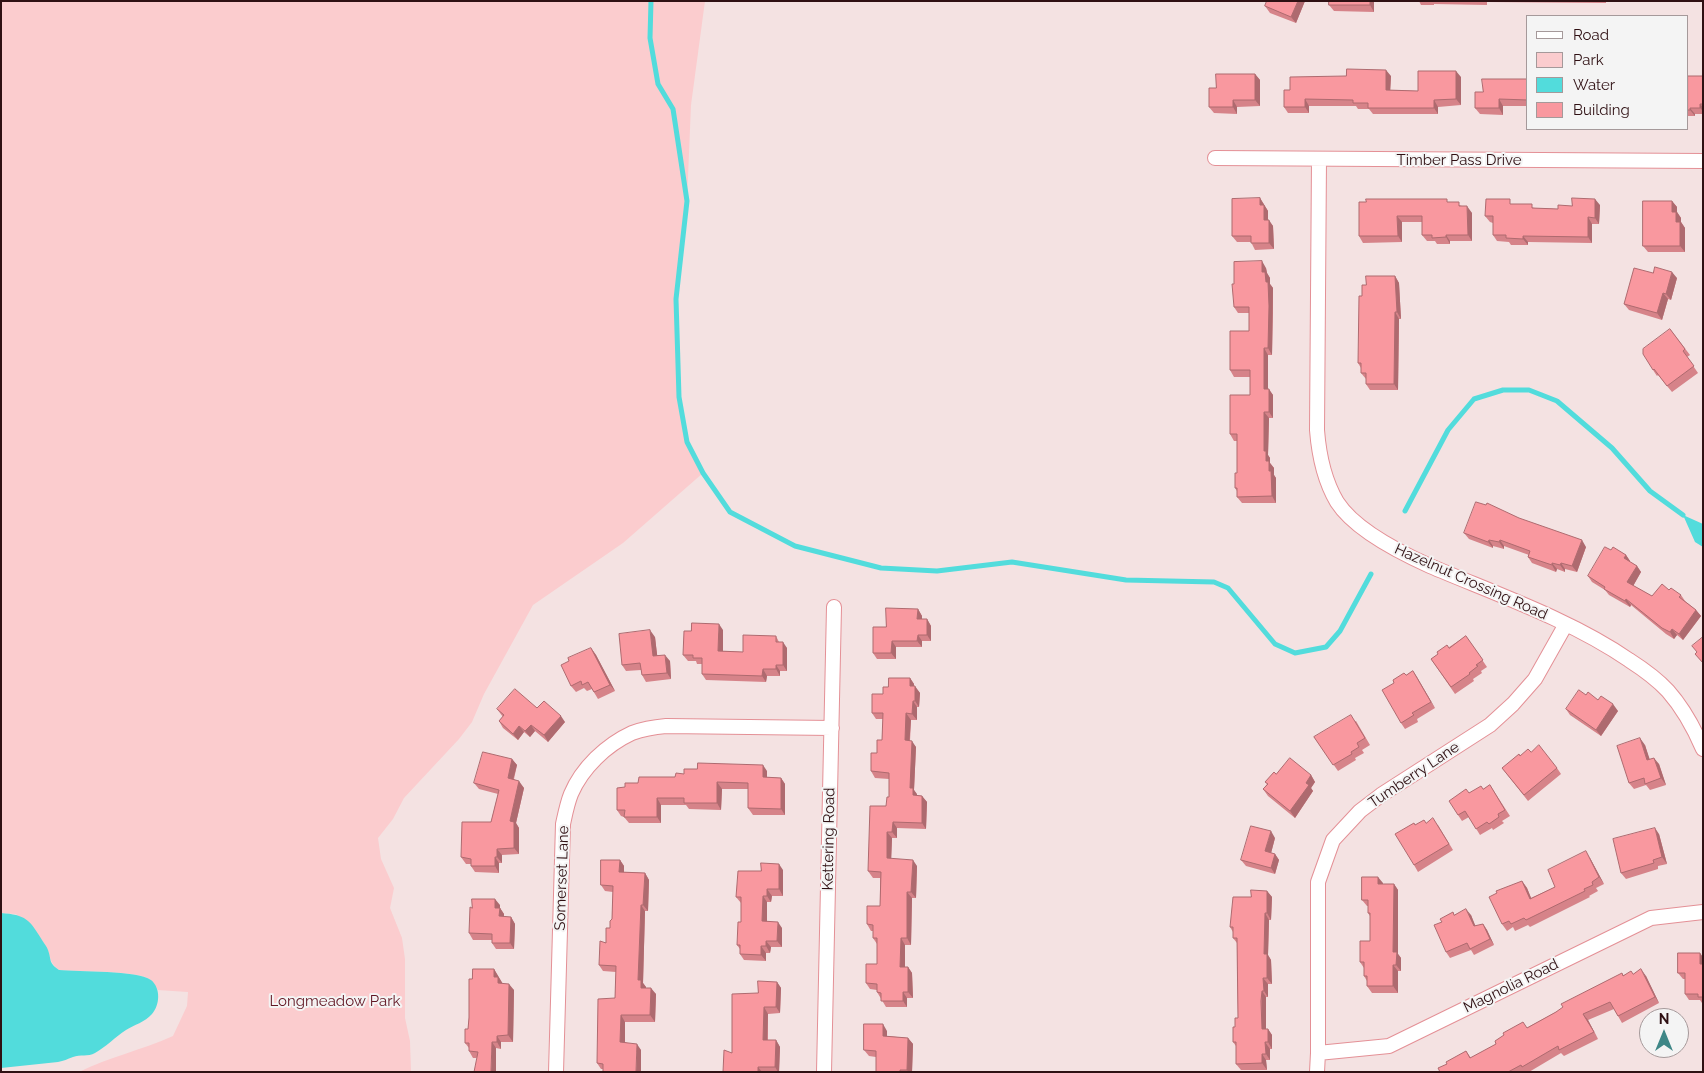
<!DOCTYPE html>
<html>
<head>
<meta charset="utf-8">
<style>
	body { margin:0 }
	#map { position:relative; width:1704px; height:1073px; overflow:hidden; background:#f4e2e2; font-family:Raleway,sans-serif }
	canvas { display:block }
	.frame { position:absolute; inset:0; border:2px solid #2f1013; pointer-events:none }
	.legend { position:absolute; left:1526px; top:15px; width:162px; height:115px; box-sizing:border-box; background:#f4f4f4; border:1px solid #a5999a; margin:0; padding:6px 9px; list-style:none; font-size:15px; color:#2f1013 }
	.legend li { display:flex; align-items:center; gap:10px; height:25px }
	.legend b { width:25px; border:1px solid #a5999a }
	.north { position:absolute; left:1639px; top:1008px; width:50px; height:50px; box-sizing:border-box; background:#f4f4f4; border:1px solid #a5999a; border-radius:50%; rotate:0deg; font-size:14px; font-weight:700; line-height:20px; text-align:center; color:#2f1013 }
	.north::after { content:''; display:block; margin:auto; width:18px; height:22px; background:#3f8787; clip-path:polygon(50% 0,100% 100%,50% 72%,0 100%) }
</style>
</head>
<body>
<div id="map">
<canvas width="1704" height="1073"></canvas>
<div class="frame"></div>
<ul class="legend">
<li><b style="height:6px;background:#fff"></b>Road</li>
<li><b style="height:14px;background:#fbccce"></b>Park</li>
<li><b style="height:14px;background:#52dcdc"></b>Water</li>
<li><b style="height:14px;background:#f9989f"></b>Building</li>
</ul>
<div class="north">N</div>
</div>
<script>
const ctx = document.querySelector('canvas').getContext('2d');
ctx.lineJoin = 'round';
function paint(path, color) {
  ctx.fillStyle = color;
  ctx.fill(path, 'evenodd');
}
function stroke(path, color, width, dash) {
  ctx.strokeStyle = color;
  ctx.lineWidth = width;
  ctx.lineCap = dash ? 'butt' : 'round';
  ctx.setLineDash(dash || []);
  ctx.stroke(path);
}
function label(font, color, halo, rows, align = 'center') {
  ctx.font = font + ' Raleway,sans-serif';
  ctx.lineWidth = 4;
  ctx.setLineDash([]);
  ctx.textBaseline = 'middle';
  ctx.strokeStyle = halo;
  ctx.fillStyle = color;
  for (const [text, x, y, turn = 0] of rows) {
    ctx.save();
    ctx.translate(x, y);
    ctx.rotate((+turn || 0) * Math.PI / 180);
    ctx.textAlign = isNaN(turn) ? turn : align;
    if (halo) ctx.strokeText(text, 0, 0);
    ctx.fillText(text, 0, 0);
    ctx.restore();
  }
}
const green = new Path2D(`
	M1,1H705L691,105L687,201L676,299L679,398L687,442L703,473L623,543L533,605L484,694L472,722L459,739L404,798L393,819L378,838L381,859L394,888L390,908L402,938L405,959V1018L410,1041L411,1072H79C109,1057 142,1050 173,1036L187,1006L188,992L158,990C156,987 154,983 151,980C138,970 79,972 59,970C47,961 52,954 44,943C36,933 25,924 16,914L1,913Z`);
const water = new Path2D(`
	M1683,515L1703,524V547L1695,542Z
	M1,913C26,915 29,919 42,940C44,943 47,947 48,950C52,961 48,962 59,970C79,972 137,970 151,980C161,988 160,1005 152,1014C145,1022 134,1025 126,1030C115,1037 106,1047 95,1053C88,1057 80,1054 73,1057C67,1059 64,1061 58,1062L1,1068Z`);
const stream = new Path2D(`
	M651,1L650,38L658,84L673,109L687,201L676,299L679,397L687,442L703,473L730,512L795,546L881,568L937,571L1012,562L1126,580L1214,582L1228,588L1275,644L1295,653L1326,647L1340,631L1371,574
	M1405,511L1448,430L1474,399L1503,390H1529L1557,401L1612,448L1650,491L1683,515`);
const street = new Path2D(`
	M1215,158L1703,161
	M1319,160L1317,430C1319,456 1324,480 1337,502C1355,530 1401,553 1430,566C1496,594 1571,620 1629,660C1643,669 1657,679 1668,691C1683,708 1694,728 1703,749
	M1318,1053L1389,1046L1651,918L1703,912
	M556,1072L563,824C565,815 567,804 571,794C582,768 606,745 632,733C643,729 655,727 666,726L832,728
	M824,1072L834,607
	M1317,1072L1318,1053V882L1333,840L1360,811L1381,795L1490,725L1513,704L1535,679L1566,624`);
const wall = new Path2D(`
	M1267,1H1305L1296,23L1270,13L1265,6Z
	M1374,1V12L1334,11L1329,5Z
	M1419,1H1606V3L1487,2V5L1434,4V5H1421Z
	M1255,74L1260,80V106L1237,107V114L1214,113L1209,107L1216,88Z
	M1391,76L1390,90L1418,91L1461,77V105L1438,107V114H1373L1369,109H1358L1356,106H1309V113H1288L1284,107L1290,90Z
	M1688,76H1703V114H1695V116H1688Z
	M1528,79V106H1503V115L1480,114L1475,108L1483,92Z
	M1260,198L1268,211V220L1273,226L1274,249L1255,250L1251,242H1237L1232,236Z
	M1672,201L1677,207V212L1681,218V222L1685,228V252H1648L1643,246Z
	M1359,202H1449L1462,206L1472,213V241H1450V244H1437L1435,241H1427L1422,235V222H1402V242L1363,243L1359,236Z
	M1513,204L1535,208L1558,209L1572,206L1600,205L1599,224H1592V243L1528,242V245H1511L1509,242L1497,241L1493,235V223L1490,222L1485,216Z
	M1266,268L1267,273L1270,278V284L1273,288V313L1272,355H1268V389L1273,395V418H1269L1268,455L1270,458V463L1274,468V475L1276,478V503H1242L1237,497V491L1235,488L1237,473V441H1234L1230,434L1250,395V377H1234L1230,370L1249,331V313H1238L1234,307V284Z
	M1653,273L1677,278L1671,300L1668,299L1662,320L1629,310L1624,304Z
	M1395,276L1399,283L1401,319H1399L1398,390H1370L1366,384V379L1361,373V368L1358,363L1362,296L1366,285Z
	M1670,329L1690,355L1687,357L1698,373L1672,392L1658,375L1657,376L1653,370Z
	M1464,533L1586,547L1577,572L1565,569V572L1557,569L1556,572L1532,563L1528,557L1529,555L1504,546V549L1493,546V548L1469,539Z
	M1611,550L1626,555L1630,561V562L1637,566L1641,572L1633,586L1652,596L1669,590L1681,595L1685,601L1696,610L1701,616L1683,640L1677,635L1674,639L1666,634L1631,605L1630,607L1609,595L1605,590L1592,582L1588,576Z
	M918,609L922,616V619H927L931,626V641H922V647H896V659H877L873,653L886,627Z
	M723,630V651L743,652L776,636L779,642L787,648V671H780V676H767L766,682L706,680L702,674V664H697L696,661H688L683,655Z
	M1466,636L1487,667L1481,671L1482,673L1473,679L1474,681L1455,694L1431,659Z
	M655,637L657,655L670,661L671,679L646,682L642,675L641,670L626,671L622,665Z
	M591,648L596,655L615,691L598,699L592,689L587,691L584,688L576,692L571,686Z
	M1413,671L1435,708L1417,719L1418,722L1405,729L1401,723L1406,675Z
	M910,678L914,684V686L920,693L919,707H917V720H911L910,741L916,747L914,790L917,795L922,796L927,802L926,829L897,828V838H892L891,859L917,866L916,898H912L911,945H905V967H908L912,973L913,998H907V1007H886L877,992V990L870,989L866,983L877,964V944L873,938V931H871L867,924L880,906V878H873L868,871L889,797V779L875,778L871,771L882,740L883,719H876L872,713L883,694Z
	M1586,695L1618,711L1601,736L1570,715L1566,709Z
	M537,708L565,722L548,742L535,731L530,737L524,732L518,740L503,728L499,721L503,717L497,709Z
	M1356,721L1370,745L1362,750L1364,753L1355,758L1356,760L1338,771L1314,737Z
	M1645,745L1649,759L1659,764L1666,785L1650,790L1646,785L1634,789L1629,783Z
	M1531,752L1557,768L1561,774L1528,801L1502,768L1520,756Z
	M512,759L517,765L514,779L524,788L516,823L519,828V854L502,855V863H499V873L475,872L471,866V864H466L461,857L491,822L498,794L479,789L474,783Z
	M767,771V777L781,778L785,784V815H753L748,808V789H722L721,810L689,809L686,805H661V823H629L624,817L621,816L617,810L625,787L638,783L675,777L684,774Z
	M1276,774L1311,775L1315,782L1311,788L1313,791L1295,818L1268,796L1263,789L1267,784L1265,782Z
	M1490,785L1510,816L1502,821L1504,823L1493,830L1492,828L1480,835L1469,817L1462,821L1458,815L1469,793L1483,789Z
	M1426,823L1438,825L1453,850L1418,872L1414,865L1415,825Z
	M1659,834L1667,864L1658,866V869L1626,879L1621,873Z
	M1275,838L1271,853L1275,854L1279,860L1275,874L1246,866L1241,860Z
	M1590,858L1604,884L1596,888L1598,891L1589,896L1590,897L1530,927L1528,925L1515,931L1513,927L1507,931L1502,924L1522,881L1527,888L1531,898L1555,887Z
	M620,860L624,866V872L645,873L649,880L648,911H645L643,983L646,987V988L656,994L655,1022H625V1042L641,1050L603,1069H601L597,1063L615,998L616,972L603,971L599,965L610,928L612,919L613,892L605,891L601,885Z
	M783,870V896H772L771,902H767V921L782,928V947H771L770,953H766V961L744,960L740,954V949L737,945L741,922V903L736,897L761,871Z
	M1383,883V884H1394L1398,890V954L1401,958V971H1398V993H1372L1367,986V981L1364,976V968L1360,962L1370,941V916L1368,913V906H1367L1362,900Z
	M1267,891L1272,897L1271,920H1269L1268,955L1271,960L1272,984H1268V997H1266V1029H1268L1272,1035V1049H1270V1060H1266L1267,1070H1241L1236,1064V1046L1233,1042L1235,1027L1238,1018L1237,943L1233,938V932L1230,927L1251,897Z
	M500,905V908L504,914V917H511L515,924L514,949H496L492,943V940H473L469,933Z
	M1455,915H1471L1475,926L1483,924L1487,930L1494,945L1474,955L1471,950L1450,958L1446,952Z
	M1703,957V1003H1702L1700,1000H1689L1685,994V979H1683L1678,973Z
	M494,969L502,983L514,990L513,1042H501V1049L496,1048L476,1058H473L469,1051V1048L465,1043L468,1029L472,979Z
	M1633,974L1646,976L1659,1003L1622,1023L1614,1009L1588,1020L1598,1039L1564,1056L1561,1053L1529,1072H1440L1447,1064L1466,1051L1471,1058L1556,1012L1623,975Z
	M777,982L781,988L780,1013L768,1014V1040H776L780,1047L779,1072H723L758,993Z
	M887,1031V1036L908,1038L913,1044L912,1072H876V1057L869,1056L864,1050Z`);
const shadedWall = new Path2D(`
	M1298,1H1305L1296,23L1291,17Z
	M1370,1H1374V12L1370,5Z
	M1386,70L1391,76L1390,96L1386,90Z
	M1456,71L1461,77V105L1456,99Z
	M1255,74L1260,80V106L1255,100Z
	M1305,99L1309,106V113L1305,107Z
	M1499,99L1503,106V115L1499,108Z
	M1233,100L1237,107V114L1233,107Z
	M1434,100L1438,107V114L1434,108Z
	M1700,104L1703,107V111L1700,108Z
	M1690,108L1695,114V116L1690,110Z
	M1260,198L1268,211V226L1264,220L1260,205Z
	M1595,199L1600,205L1599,224L1595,218Z
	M1672,201L1677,207V212L1681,218V222L1685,228V252L1680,246L1676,222L1672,212Z
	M1467,206L1472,213V241L1468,235Z
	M1397,216L1402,222V242L1398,236Z
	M1588,217L1592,224V243L1588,237Z
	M1269,220L1273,226L1274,249L1269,243Z
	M1446,235L1450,241V244L1446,237Z
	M1523,236L1528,242V245L1523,239Z
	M1262,261L1266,268L1267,273L1270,278V284L1273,288L1272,355L1268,348L1266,282L1262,272Z
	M1672,272L1677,278L1671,300L1666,294Z
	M1395,276L1399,283L1401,319L1397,312Z
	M1663,293L1668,299L1662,320L1657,313Z
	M1395,312L1399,319L1398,390L1394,384Z
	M1264,348L1268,355V395L1264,389Z
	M1269,389L1273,395V418L1269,412Z
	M1264,412L1269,418L1268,455L1270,458V463L1274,468V475L1276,478V503L1272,496L1269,471L1266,461L1264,451Z
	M1489,540L1493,546V548L1488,542Z
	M1500,540L1504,546V549L1499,542Z
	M1582,540L1586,547L1577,572L1572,566Z
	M1626,555L1630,561L1628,565L1624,558Z
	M1552,563L1557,569L1556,572L1552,565Z
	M1561,563L1565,569V572L1560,565Z
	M1637,566L1641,572L1632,588L1627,582Z
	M1626,599L1631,605L1630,607L1625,601Z
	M918,609L922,616V626L917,619Z
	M1696,610L1701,616L1683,640L1679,634Z
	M927,619L931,626V641L927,635Z
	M719,624L723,630V658L718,651Z
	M1672,629L1677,635L1674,639L1670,632Z
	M650,630L655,637L658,662L653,656Z
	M918,635L922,641V647L917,641Z
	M892,641L896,647V659L891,653Z
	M783,642L787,648V671L783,665Z
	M591,648L596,655L615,691L610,685Z
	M665,655L670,661L671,679L667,673Z
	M776,665L780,671V676L776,669Z
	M763,669L767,676L766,682L762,676Z
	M1413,671L1417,677L1435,708L1431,702Z
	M910,678L914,684V692L910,686Z
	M915,686L920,693L919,707L915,701Z
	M913,701L917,707V720L912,714Z
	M1613,704L1618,711L1601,736L1596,730Z
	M906,713L911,720L909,747L905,740Z
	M561,716L565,722L548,742L544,735Z
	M531,725L535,731L530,737L525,731Z
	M519,726L524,732L518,740L513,734Z
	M1640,738L1645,745L1652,766L1647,760Z
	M912,741L916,747L914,790L917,794V801L913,795L910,788Z
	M1654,758L1659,764L1666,785L1661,778Z
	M512,759L517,765L512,784L508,778Z
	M763,765L767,771V784L763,777Z
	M1311,775L1315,782L1311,788L1313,791L1295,818L1290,811L1306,783Z
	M781,778L785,784V815L781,809Z
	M519,781L524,788L516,823L519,828V854L514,848L510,821Z
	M717,782L722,789L721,810L717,803Z
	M922,796L927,802L926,829L922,823Z
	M657,798L661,805V823L657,817Z
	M893,822L897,828V838L892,832Z
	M1655,828L1659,834L1667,864L1662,857Z
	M1271,831L1275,838L1270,857L1265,851Z
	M887,832L892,838L891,865L887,858Z
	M497,849L502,855V863L497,857Z
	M1586,851L1590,858L1604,884L1599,877Z
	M1275,854L1279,860L1275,874L1271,868Z
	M495,857L499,863V873L495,866Z
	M620,860L624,866V878L619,872Z
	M913,860L917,866L916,898L911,892Z
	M779,864L783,870V896L779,889Z
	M645,873L649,880L648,911L643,905Z
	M1378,877L1383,883V890L1378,884Z
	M1522,881L1527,888L1534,905L1530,899Z
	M1394,884L1398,890V954L1401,958V971L1396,965L1393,952Z
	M767,889L772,896L771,902L767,896Z
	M1267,891L1272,897L1271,920L1267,913Z
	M907,892L912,898L911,945L907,938Z
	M763,896L767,902V928L762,921Z
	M495,899L500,905V910V908L504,914V922L499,916L495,908Z
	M641,905L645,911L643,983L646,987V994L641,988L638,980Z
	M1466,909L1471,915L1478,932L1474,926Z
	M1265,913L1269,920L1268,955L1271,960L1272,984L1267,978L1264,954Z
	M511,917L515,924L514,949L510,943Z
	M778,922L782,928V947L777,941Z
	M1483,924L1487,930L1494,945L1490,939Z
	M901,938L905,945V973L900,967Z
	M766,941L771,947L770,953L766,946Z
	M761,946L766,953V961L761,955Z
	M1700,953L1703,957V968L1700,964Z
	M1393,965L1398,971V993L1393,986Z
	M908,967L912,973L913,998L908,992Z
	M494,969L503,984V989L494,977Z
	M1641,969L1646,976L1659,1003L1655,997Z
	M1263,978L1268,984V997L1264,991Z
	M777,982L781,988L780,1013L776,1007Z
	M509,984L514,990L513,1042L508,1035Z
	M651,988L656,994L655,1022L650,1015Z
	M1262,991L1266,997V1035L1262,1029Z
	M903,992L907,998V1007L903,1001Z
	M764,1007L768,1014L767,1046L763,1040Z
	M1583,1014L1588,1020L1598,1039L1594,1032Z
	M621,1015L625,1022V1048L620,1042Z
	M883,1024L887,1031V1043L883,1036Z
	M1268,1029L1272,1035V1049L1268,1042Z
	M497,1036L501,1042V1049L497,1042Z
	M908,1038L913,1044L912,1072H908L907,1070Z
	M776,1040L780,1047L779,1072H778L775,1067Z
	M492,1042L496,1048V1072H491Z
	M1265,1042L1270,1049V1060L1266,1054Z
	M637,1044L641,1050V1072H636Z
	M1262,1054L1266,1060L1267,1070L1262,1063Z
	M758,1067L762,1072H758Z`);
const building = new Path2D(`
	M1267,1H1298L1291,17L1265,6Z
	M1329,1H1370V5H1329Z
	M1347,69L1386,70V90L1418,91V71H1456V99L1434,100V108H1368V103H1353V100L1305,99V107H1284V90H1290V77L1346,76Z
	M1216,74H1255V100H1233V107H1209V88H1216Z
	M1688,76H1703V104H1700V108H1690V110H1688Z
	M1482,79H1528V100L1499,99V108H1475V92H1483Z
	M1260,198V205H1264V220H1269V243H1251V236H1232V199Z
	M1572,198L1595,199V218L1588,217V237L1523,236V239L1506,238V235H1493V216H1485L1486,199H1510V204H1532V208L1558,209V205L1572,206Z
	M1366,199H1447V202H1459V206H1467L1468,235H1446V237L1432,238V235H1422V216H1397L1398,236H1359V202H1366Z
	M1643,201H1672V212H1676V222H1680V246H1643Z
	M1262,261V272H1265L1266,282H1268L1269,306L1268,348H1264V389H1269V412H1264V451H1266V461H1269V471H1271L1272,496L1237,497V488H1235V473H1237V434H1230V395H1250V370H1230V331H1249V307H1234L1232,284H1234V262Z
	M1655,267L1672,272L1666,294L1663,293L1657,313L1624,304L1634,268L1653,273Z
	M1366,276H1395L1397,312H1395L1394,384H1366V373H1361V363H1358L1359,296H1362V285H1366Z
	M1670,329L1685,349L1683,351L1694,366L1667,386L1654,369L1653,370L1643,354V349Z
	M1476,502L1486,505L1487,503L1519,518L1582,540L1572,566L1561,563L1560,565L1552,563V565L1528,557L1530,551L1500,540L1499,542L1489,540L1488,542L1464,533Z
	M1605,547L1611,550L1613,547L1626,555L1624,558L1637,566L1627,582L1652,596L1662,584L1669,590L1671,588L1681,595L1679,597L1696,610L1679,634L1672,629L1670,632L1662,628L1626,599L1625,601L1604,589L1605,587L1588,576Z
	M886,608L918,609L917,619H927V635H918L917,641H892L891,653H873V627H886Z
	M692,623L719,624L718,651L743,652V635L776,636V642H783V665H776V669H763L762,676L702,674V658H693V655H683L684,631H691Z
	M650,630L653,656L665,655L667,673L642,675L640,663L622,665L619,634Z
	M1466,636L1483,660L1476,665L1478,666L1469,673L1470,674L1451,687L1431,659L1438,654L1437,652L1447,645L1449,648Z
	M1703,637V663L1695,654L1697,652L1692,646Z
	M591,648L610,685L594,692L588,682L582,685L581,681L571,686L561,665L569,661L568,658Z
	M1413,671L1431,702L1412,713L1414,715L1401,723L1382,690L1394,683L1393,680L1404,673L1406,675Z
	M889,678H910V686H915V701H913L912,714L906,713L905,740L912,741L910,788H913V795L922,796V823L893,822L892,832H887V858L913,860L911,892H907V938H901L900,967H908V992H903V1001H881V993L877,992V984L866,983V964H877V938H873V925L867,924V906H880L881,872L868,871L870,806H886L887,797H889V773L871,771V753H877V740H882L883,713H872V694H883V687H888Z
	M515,689L537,708L544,701L561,716L544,735L531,725L525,731L519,726L513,734L499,721L504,715L497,709Z
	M1579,690L1586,695L1588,692L1598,700L1601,696L1613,704L1596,730L1566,709Z
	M1351,715L1365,738L1357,743L1359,747L1351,752L1352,754L1333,765L1314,737Z
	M1640,738L1647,760L1654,758L1661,778L1645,784L1644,778L1629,783L1617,746Z
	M1539,745L1557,768L1524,795L1502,768L1519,754L1520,756L1528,749L1531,752Z
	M483,752L512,759L508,778L519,781L510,821L514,822V848L497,849V857H495V866H471V859L461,857L462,822H491L499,790L474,783Z
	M1290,758L1311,775L1306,783L1309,785L1290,811L1263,789L1268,784L1265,782L1274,772L1276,774Z
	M698,763L763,765V777L781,778V809L748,808V783L717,782V803H684V798H657V817H624L625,810H617V788L625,787V783H638L639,777H675L676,773L684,774V769H697Z
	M1490,785L1505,810L1498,814L1499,817L1489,824L1487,822L1476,829L1465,811L1458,815L1449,801L1466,789L1469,793L1481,786L1483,789Z
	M1433,818L1449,844L1414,865L1395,834L1414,823L1415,825L1424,820L1426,823Z
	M1251,826L1271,831L1265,851L1275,854L1271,868L1241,860Z
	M1655,828L1662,857L1653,860L1654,863L1621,873L1613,839Z
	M1586,851L1599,877L1592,882L1593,885L1584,889L1585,891L1526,920L1524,918L1511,924L1509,921L1502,924L1489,897L1497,893L1496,891L1522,881L1530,899L1555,887L1548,870Z
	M601,860H620L619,872L645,873L643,905H641L638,980H641V988H651L650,1015H621L620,1042L637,1044L636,1072H603V1064L597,1063L598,999L615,998L616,966L599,965L600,941L606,943V928H610V921L612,919L613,886L601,885Z
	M761,863L779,864V889H767V896H763L762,921L778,922L777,941H766V946H761V955L740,954V945H737L738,922H741V897H736L738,871H761Z
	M1362,877H1378V884H1394L1393,952H1397L1396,965H1393V986H1367V976H1364V962H1360V941H1370V913H1368V900H1362Z
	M1251,890L1267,891V913H1265L1264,954H1267V978H1263L1264,991H1262L1261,1001L1262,1029H1268V1042H1265L1266,1054H1262V1063L1236,1064V1042H1233V1027H1235V1018H1238L1237,938H1233V927H1230L1233,897H1251Z
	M472,899H495V908H500L499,916L511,917L510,943H492V934L469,933L470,907L472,908Z
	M1466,909L1474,926L1483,924L1490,939L1470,949L1467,943L1446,952L1434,925L1442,922L1440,919L1453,912L1454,915Z
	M1678,953H1700V964H1703V997H1698V994H1685V973H1678Z
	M473,969H494V977H498V983L509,984L508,1035L497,1036V1042H492L491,1072H474L478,1052L469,1051V1043H465V1029H468L469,1018V979H472Z
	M1641,969L1655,997L1618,1016L1610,1002L1583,1014L1594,1032L1559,1050L1558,1046L1522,1067L1521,1065L1508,1072H1440L1438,1068L1447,1064L1446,1062L1466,1051L1470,1058L1496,1044L1495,1041L1504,1035L1503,1033L1523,1022L1527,1028L1556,1012L1563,1007L1561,1004L1622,973L1623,976L1631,971L1633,974Z
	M758,981L777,982L776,1007H764L763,1040H776L775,1067H758V1072H723L724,1050L732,1053V994L758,993Z
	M864,1024H883V1036L908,1038L907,1070H900V1072H876V1051L864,1050Z`);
const streetNames = [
	["Timber Pass Drive",1459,160],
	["Hazelnut Crossing Road",1471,582,24],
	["Tumberry Lane",1414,775,-34],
	["Kettering Road",829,839,-89],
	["Somerset Lane",562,878,-88],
	["Magnolia Road",1511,986,-26]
];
const parkNames = [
	["Longmeadow Park",335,1001]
];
paint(green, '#fbccce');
paint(water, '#52dcdc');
stroke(stream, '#52dcdc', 5);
stroke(street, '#e49096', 16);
stroke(street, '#fff', 14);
paint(wall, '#d68389');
paint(shadedWall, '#ae6a6f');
paint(building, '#f9989f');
stroke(building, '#ae6a6f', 1);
label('15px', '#2f1013', '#f4f4f4', streetNames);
label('15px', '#621724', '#f4f4f4', parkNames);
</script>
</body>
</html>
